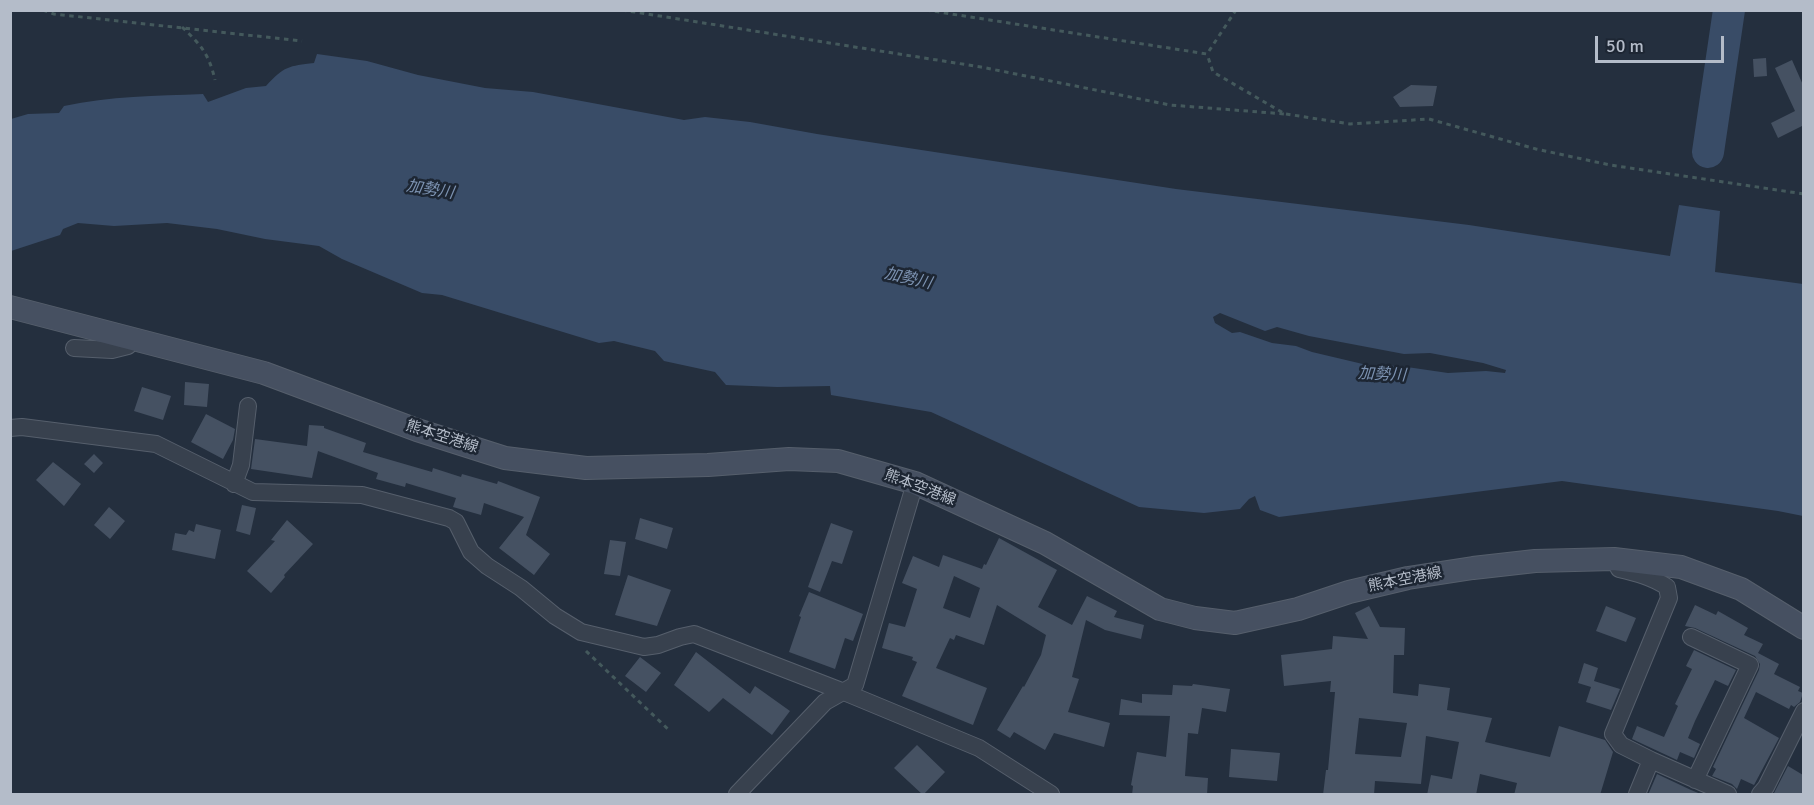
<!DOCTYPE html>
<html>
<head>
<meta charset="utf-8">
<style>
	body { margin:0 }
	#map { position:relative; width:1814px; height:805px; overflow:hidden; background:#242f3e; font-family:Signika,sans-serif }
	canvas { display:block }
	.frame { position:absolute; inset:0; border:12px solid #b4bcc9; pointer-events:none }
	.scale { position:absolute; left:1595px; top:36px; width:129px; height:27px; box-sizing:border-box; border:3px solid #b4bcc9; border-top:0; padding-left:8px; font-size:18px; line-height:21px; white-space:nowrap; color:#b4bcc9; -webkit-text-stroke:4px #1d2633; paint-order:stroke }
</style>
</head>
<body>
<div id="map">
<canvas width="1814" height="805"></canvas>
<div class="frame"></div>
<div class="scale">50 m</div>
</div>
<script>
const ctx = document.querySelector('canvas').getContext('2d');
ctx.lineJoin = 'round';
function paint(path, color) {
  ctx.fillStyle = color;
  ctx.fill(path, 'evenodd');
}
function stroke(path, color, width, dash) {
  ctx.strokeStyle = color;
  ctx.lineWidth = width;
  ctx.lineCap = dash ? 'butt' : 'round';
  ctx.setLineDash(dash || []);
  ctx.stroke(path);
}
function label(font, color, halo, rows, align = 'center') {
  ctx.font = font + ' Signika,"Noto Sans JP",sans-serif';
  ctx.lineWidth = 5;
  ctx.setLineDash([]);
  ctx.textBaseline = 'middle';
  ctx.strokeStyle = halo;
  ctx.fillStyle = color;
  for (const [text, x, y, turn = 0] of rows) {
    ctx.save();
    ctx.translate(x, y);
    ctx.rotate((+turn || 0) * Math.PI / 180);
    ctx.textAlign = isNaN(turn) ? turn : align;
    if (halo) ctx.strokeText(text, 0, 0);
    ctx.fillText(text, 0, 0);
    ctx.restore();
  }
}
const water = new Path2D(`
	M317,54L367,61L418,75L485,88L533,92L684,120L705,117L750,122L817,134L1176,189L1469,225L1670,256L1679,205L1720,211L1715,272L1803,284V516L1778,511L1562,481L1279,517L1260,510L1255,496L1249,499L1240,509L1204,513L1139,507L931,412L831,395L830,386L777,387L726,385L715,372L664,361L655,351L614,341L599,343L442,295L422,293L342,259L319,246L265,239L217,229L167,223L114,226L78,223L63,229L60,235L11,251V119L28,114L59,113L64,106C110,96 156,96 203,94L208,102L246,88L266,86C284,66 289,66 314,63ZM1220,313L1265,331L1277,327L1309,336L1404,354L1430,353L1483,363L1506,370L1505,373L1486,371L1448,373L1400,366L1367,365L1312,352L1296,346L1272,343L1240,332L1232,333L1215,323L1213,317Z`);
const river = new Path2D(`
	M1708,152L1729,10`);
const building = new Path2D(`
	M1766,58L1767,76L1754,77L1753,59Z
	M1792,60L1803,85V129L1802,126L1778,138L1771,123L1795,111L1775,68Z
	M1411,85L1437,86L1433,106L1400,107L1393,97Z
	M185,382L209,384L207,407L184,405Z
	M142,387L171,396L163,420L134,411Z
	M206,414L235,429L233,440L223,459L191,442Z
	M309,425L324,426V428L366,443L363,452L432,472L433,468L461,477L462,474L497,484L498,481L540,497L526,535L550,554L534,575L499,548L524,517L484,503L481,515L453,507L456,498L406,483L405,487L376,479L378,473L318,451L312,478L251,469L255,439L307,446Z
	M94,454L103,463L94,473L84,464Z
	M53,462L81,484L64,506L36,480Z
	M242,505L256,508L250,535L236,531Z
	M109,507L125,521L110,539L94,525Z
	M640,518L673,528L667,549L635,539Z
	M287,520L313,544L284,575L285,577L271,593L247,571L275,541L271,540Z
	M831,523L853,531L842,564L832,561L820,592L808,587Z
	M196,524L221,530L215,559L172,550L175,533L186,535L189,530L194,532Z
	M999,538L1057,570L1038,607L1072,625L1087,596L1117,611L1114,617L1144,625L1141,639L1105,630L1086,620L1072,677L1079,679L1068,712L1110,723L1104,747L1054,733L1045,750L1014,732L1010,738L997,730L1023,686L1024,687L1041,655L1046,635L997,605L984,645L956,635L954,640L950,638L936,668L987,688L973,725L902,696L917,662L912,660L913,657L882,648L889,623L905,627L917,589L902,583L913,556L939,567L943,555L982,569L984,564L986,565ZM954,576L980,588L970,618L943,608Z
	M610,540L626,542L620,576L604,574Z
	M628,575L671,590L657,626L615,615Z
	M809,592L863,614L853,641L845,638L835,669L789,652L801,617L799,616Z
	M1695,605L1716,615L1718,611L1748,628L1744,635L1763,644L1758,653L1779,664L1774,674L1800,687L1798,691L1803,693L1800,702L1794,707L1791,705L1789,709L1756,692L1744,718L1779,738L1754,785L1741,779L1737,789L1732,784L1712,776L1716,769L1713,767L1759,670L1760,664L1755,656L1695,628L1685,626Z
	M1369,606L1380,627L1405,628L1404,655H1394L1393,693L1418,696L1419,684L1450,688L1447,710L1492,718L1485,742L1550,757L1559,726L1605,740L1613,752L1600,795H1514L1517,783L1480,774L1476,795H1427L1431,775L1452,779L1459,742L1426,736L1421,784L1375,781L1374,795H1323L1326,770H1328L1335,692H1330L1331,681L1284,686L1281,655L1332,649L1333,636L1368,639L1355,613ZM1359,718L1407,723L1401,757L1355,754Z
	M1606,606L1636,618L1626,642L1596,631Z
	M1694,650L1736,670L1728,686L1715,680L1695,721L1688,738L1700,744L1694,758L1680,752L1677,760L1632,739L1637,726L1664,737L1678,706L1675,704L1692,669L1686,666Z
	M696,652L750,694L755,686L790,711L772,735L723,698L709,712L674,685Z
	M640,657L661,673L646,692L625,676Z
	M1584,663L1598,668L1594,681L1620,689L1611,710L1586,702L1591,687L1578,683Z
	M1193,684L1230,689L1226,712L1202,708L1198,734L1188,733L1185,776L1208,778L1207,795H1132L1133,786L1131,785L1137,752L1166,757L1170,716L1119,715L1121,699L1142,703V694L1172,695L1173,685L1192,686Z
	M917,745L945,772L923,795L894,768Z
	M1231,749L1280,753L1277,781L1229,777Z
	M1788,766L1803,775V795H1773Z
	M1657,774L1691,790L1703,795H1648Z`);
const path = new Path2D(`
	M43,10L54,14L302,41
	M622,10L981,67L1170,105L1285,114L1213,72L1207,54
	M926,10L1207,54L1236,10
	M182,27C201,45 209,54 215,80
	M1286,114L1350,124L1429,119L1536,149L1610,165L1804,194
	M586,651L670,731`);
const minor = new Path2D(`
	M74,348L112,350L128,346L132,338
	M10,428L22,427L156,444L253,492L362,495L449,518L456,522L471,552L487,566L521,588L555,616L581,632L644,647L658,645L680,637L694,634L844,692L979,748L1051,794
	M234,484L241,465L248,406
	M1617,565L1619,569C1636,573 1652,577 1667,587L1669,598L1613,734L1621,745L1651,760L1637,794
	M1691,637L1750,665L1695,780
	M1651,760L1728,794
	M737,794L825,702L855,685L915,483
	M1760,794L1766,787L1804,711`);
const secondary = new Path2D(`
	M10,307L264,373L417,430L505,458L586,468L708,465L789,459L838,461L915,483L1045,543L1160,609L1195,618L1235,623L1298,609L1349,592L1408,578L1473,568L1535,561L1614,559L1681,567L1741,589L1804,628`);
const streetNames = [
	["熊本空港線",442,437,18],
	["熊本空港線",920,488,21],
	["熊本空港線",1405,580,-11]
];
const waterNames = [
	["加勢川",430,190,9],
	["加勢川",908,279,13],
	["加勢川",1382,375,3]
];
paint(water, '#394c67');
stroke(river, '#394c67', 32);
paint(building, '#455162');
stroke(minor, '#565f6c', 18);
stroke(secondary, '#565f6c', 24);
stroke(path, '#44595c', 3, [4.5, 4.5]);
stroke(minor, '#38414e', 16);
stroke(secondary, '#465061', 22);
label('15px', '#b4bcc9', '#1d2633', streetNames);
label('italic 16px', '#7c92b1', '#1d2633', waterNames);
</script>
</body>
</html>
